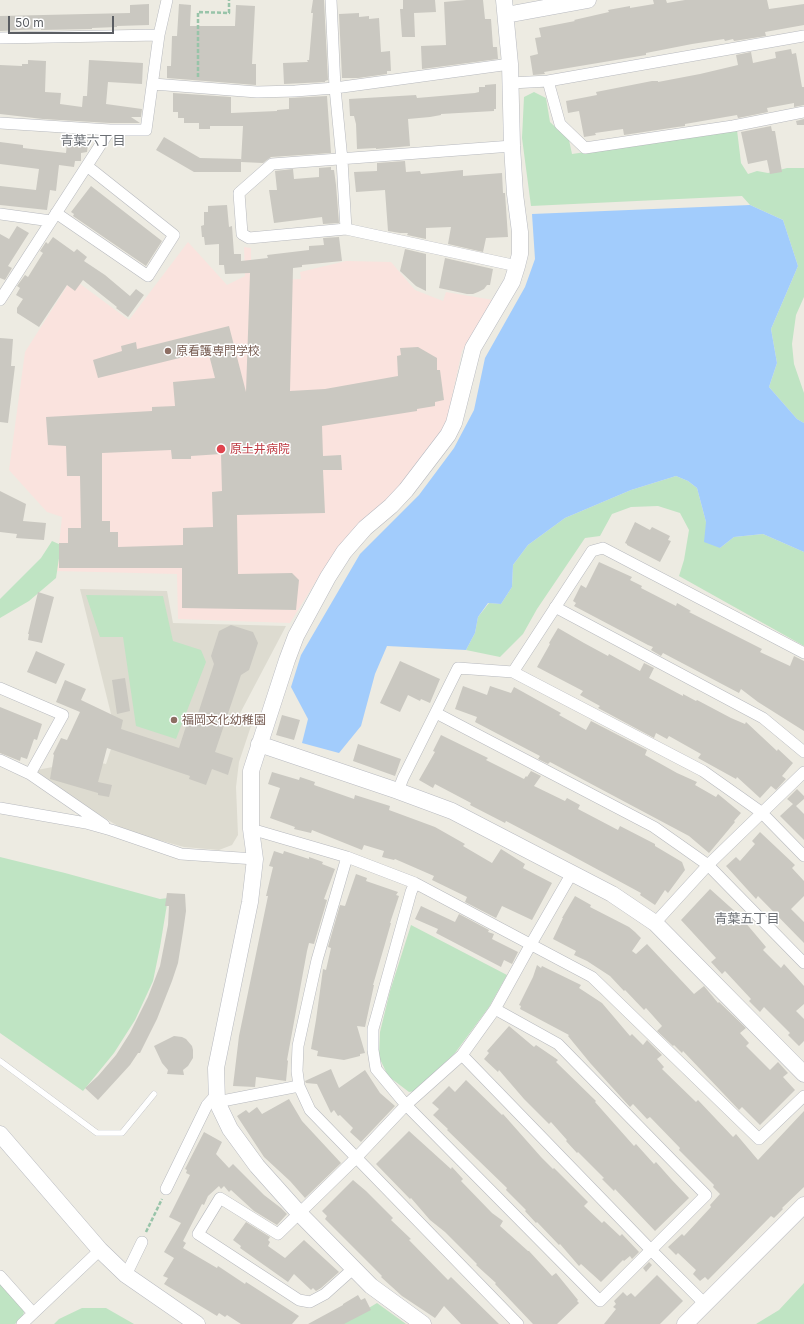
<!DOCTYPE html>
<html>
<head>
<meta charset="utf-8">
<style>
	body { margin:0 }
	#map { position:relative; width:804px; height:1324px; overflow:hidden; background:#edebe2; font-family:Inter,sans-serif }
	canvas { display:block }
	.scale { position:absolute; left:8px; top:16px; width:106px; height:18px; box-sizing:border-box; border:2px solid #5a5d62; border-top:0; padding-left:5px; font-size:12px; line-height:14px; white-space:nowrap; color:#5a5d62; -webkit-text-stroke:3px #fff; paint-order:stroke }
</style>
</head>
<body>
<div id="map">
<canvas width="804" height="1324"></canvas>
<div class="scale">50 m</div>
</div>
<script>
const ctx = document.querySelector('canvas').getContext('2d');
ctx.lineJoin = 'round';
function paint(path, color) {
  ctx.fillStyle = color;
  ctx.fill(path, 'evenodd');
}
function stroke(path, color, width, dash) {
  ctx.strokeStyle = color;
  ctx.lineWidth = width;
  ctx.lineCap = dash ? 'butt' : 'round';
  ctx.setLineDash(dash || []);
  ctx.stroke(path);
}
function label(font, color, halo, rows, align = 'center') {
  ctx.font = font + ' Inter,"Noto Sans JP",sans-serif';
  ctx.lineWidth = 3;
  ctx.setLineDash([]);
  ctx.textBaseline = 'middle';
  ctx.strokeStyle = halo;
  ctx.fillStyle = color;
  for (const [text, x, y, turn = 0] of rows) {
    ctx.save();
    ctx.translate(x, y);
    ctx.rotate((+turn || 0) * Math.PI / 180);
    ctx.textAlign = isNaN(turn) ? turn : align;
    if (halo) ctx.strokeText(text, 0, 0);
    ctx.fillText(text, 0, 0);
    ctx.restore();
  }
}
const education = new Path2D(`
	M80,589L167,591L173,623L286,626L236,721L251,726L239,762L236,787L238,835L232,845L219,850L184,847L126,831L41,779L37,770L58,766L79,758L106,764L114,740L112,718Z`);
const medical = new Path2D(`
	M188,242L227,285L245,276L244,247L251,248V281L301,279L300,272L346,261L391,262L415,290L443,301L446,292L493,300L462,351L445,428L396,495L353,530L318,578L290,623L178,619L177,574L56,571L62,517L47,512L9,470L25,352L72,278L129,320Z`);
const green = new Path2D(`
	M534,92L546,98L550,122L569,140L572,154L737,130L741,163L748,174L757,171L768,173L787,168H804V297L796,315L792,344L794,364L804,393V423L797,419L769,387L777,363L771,329L798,266L783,220L750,205L742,196L531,206L522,138L524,97Z
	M676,476L688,481L697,488L706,522L720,548L734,537L763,534L804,552V646L679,576L684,560L689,530L680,513L658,506L631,507L612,514L600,536L585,538L537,609L523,634L500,657L466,650L475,633L478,617L489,603L501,604L512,587L513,565L528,545L565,518L631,490Z
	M52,541L61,545L56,578L29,601L0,618V599L41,558Z
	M86,595L163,596L173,641L201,650L206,662L176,739L136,726L123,637H100Z
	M0,857L65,873L160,899L168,898L160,947L153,981L135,1020L114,1053L83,1091L0,1033Z
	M411,925L507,975L489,1007L455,1053L415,1091L409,1092L388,1076L379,1057L380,1032L390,991Z
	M804,1283V1324H756L779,1310Z
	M0,1284L24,1311L23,1317L15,1324H0Z
	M377,1303L406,1324H342Z
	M82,1308H106L134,1324H54L59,1319Z`);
const water = new Path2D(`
	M750,205L783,220L798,266L771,329L777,363L769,387L797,419L804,423V552L763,534L734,537L720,548L704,542L706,522L697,488L688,481L676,476L631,490L565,518L528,545L513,565L512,587L501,604L488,603L478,617L475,633L466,650L387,646L375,674L361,726L339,753L302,743L308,719L291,687L301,655L360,554L419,495L454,448L474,410L485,358L525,287L535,259L532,214Z`);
const building = new Path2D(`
	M313,0H324L328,80L325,81V82L284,84L283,63L308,62L307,60H309L313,13H311Z
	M403,0H435L436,12L414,13L415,37H402L400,9H403Z
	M466,0H483L485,19H491L493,47H497L498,59L422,69L421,46L446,45L444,2Z
	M653,0H666L667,3L685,0H767L769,9L804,4V25L765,32L766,36L734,41L733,39L725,41L724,39L692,44L646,53V55L544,72L545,74L533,75L530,56L538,54L535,38L541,37L539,28L575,21L574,20L609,12L608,10L630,6V8L654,4Z
	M149,4V25L117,26V27L92,28V29L41,30V29L0,31V16L130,13V5Z
	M179,4L191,5L190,26H235L236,5L255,6L252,64H256V85L167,78V66H171L172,36H177Z
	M359,13V17L369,16V19L379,18L381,52L390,51L391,71H387V74L358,78H342L339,14Z
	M791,49L792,54L796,53L802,87H804V105L794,107V103L767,108L768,112L738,118L737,115L685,124V126L677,127L624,135L623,129L595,133L596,135L584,137L579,111L568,113L566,101L597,95L596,92L652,81H658V82L700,74L738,65L736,55L751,52L753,63L776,58L775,52Z
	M28,60L46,61L45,92L61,93L60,104L82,107L83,96H87L89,60L143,63L142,84L108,82L106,104L142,109L141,117H131L140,123H110L43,119L0,114V65L22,66V64H28Z
	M496,84V109H494V111L441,114V115L430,117L408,119L410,146L376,149V148L357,149L356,124L354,116H350L349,99L416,95L417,98L475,93L479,92V87H485V85Z
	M173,93L231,97V113L277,111V110L289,109V98L327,96L331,153L271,157L263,163L241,162L243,126H210V129H199V123H184V118H178V112H173Z
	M804,119V125H797L796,121Z
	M771,126L772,131H775L782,172L770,174L767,160L748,164L741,132Z
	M68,134L89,136L87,152L81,153V161H75L74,167L59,165L56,191L50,190L47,210L0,205V186L36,190L39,169L0,164V142L23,145V148L66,153Z
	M164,137L200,158L241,159V172H194L156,150Z
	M405,161L406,172L420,171L421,174L463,170V176L502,173L503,193H505L508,237L486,238L483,252L448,244L451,227L426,228V239L407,235L408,233H400L388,231L385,190L356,192L354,172L377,171V163Z
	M331,167V170H334L336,185L339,223L323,224L322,217L274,223L269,190H277L275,171L293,169L294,179L319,177V168Z
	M91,186L162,241L146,266L73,216L74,214L71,212Z
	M227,205L229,227L232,226L234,254H241V261L268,258L267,255L309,250V246L324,245L323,238L339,237L342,261L302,265V267L293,268L290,391L325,389L398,376L397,356L401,355L400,348L418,347L437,358V370H440L444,400L435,402V406L417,409V411L322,426L323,456L341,455L342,470H323L325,513L237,515L238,574L292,573L299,580L296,610L182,608V568H59V543H68V528H81L80,476H67L66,446L48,445L46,417L152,411V407L175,406L173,382L215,378L208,351L98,378L93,360L122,351L121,346L136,342L137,349L229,326L246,392L250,273L225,274L224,265H219V244L205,245L204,237H202L201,226L204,225V212H208V206ZM171,450L172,459H191V456L221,454L222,491L212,492L213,527L183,528V545L118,547V532H110V521H102V453Z
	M17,226L29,233L8,266L12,268L5,280L0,278V234L9,239Z
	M53,237L74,252L77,249L87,257L84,261L105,275L130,296L136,289L144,295L128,317L116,308L117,307L83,280L75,291L67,285L39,327L17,313V308L23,299L16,295L20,288L17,286L25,275L28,277L43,253L40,251L46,242L48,244Z
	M405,249L426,254V291L416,286L400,271Z
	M445,258L493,269L490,285H487L484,289L478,292L473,294H467L439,288Z
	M0,338L13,339L11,366H15L8,423L0,422Z
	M0,491L26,504L23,521L46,523L44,540L16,538L17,534L0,532Z
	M635,522L650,530L652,527L670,536L668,540L671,541L660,562L627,545V544L625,543Z
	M599,562L632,577L630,580L642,586L641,588L676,606L677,603L691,611L689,612L762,649L760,652L777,660L790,666L794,656L804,661V731L758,702L741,689L739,693L663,653L661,656L651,650L653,647L648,645L574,606L576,603L573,601L581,585L586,588Z
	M38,592L54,597L42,643L28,640L29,634H28Z
	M231,625L253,632L258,643L249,670L241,675L215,752L233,758L228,775L212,769L206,785L189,779L190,776L107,748L98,782L112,785L109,797L98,795V793L50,779L54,755L53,754L61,738L67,740L80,712L56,702L65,680L86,689L81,700L123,720L121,729L179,748L188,720L195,723L214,664L211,656L219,631Z
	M558,628L584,643L608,656L609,654L640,671L644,663L654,668L649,678L683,696V694L696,701L697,700L731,718L745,724L746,722L777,751L778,749L793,763L782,776L786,779L776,790L771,786L760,798L737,777L736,779L698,758L701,754L669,736L667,739L656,733L654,738L598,708L600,706L580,695L583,691L537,667L550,644L549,643Z
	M36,651L65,664L56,684L27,672Z
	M400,661L440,679L430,703L421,699L420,701L408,695L400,712L380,703Z
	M125,678L130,711L117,714L112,680Z
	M463,686L487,695L490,686L511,693L514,687L561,713L559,715L586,730L591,721L647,750L645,755L677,773L697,782L695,785L716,797L718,794L741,813L734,821L735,822L709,853L689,836L550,762L548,764L538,759L540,756L475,722L477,717L455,709Z
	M0,707L42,724L37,740L34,739L27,759L21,757L20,761L0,753Z
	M282,715L300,720L294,740L276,735Z
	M441,735L488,758L486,760L524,779L526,776L527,777L531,771L541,776L534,786L565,801L567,798L580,805L578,809L618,830L620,826L655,844V846L682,862L685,870L668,893L665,890L655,905L640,895L641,893L567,853L506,821L505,823L470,805L471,803L435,784L433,788L419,780L435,752L433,751Z
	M358,744L401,759L395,776L353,761Z
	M272,772L299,780L300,777L315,782L314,785L354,799L355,795L390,806L389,810L435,827L465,844L463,846L492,863L501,849L525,864L523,868L552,883L532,920L502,906L496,918L465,902L467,897L432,880L434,876L395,859L394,860L382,857L384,851L364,845L362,850L312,830L311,833L294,829L295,827L270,818L280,788L268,784Z
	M797,789L804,796V799L796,806L804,814V840L780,816L793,804L787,799Z
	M760,832L795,865L792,868L804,881V896L791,909L804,922V943L758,896L756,899L726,866L736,857L740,861L755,844L752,841Z
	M274,851L283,854L284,851L309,859V857L323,862L322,864L335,869L324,899L327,900L314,944L309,943L307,951L287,1060L288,1061L286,1081L256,1077L255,1087L233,1086L239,1036L268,896H266L273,867L269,866Z
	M356,874L367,878L366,881L398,892L396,895L399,896L390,923H391L373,985H374L365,1027L357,1026L365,1053L360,1054V1056L344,1060L317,1056L318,1051L311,1049L316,1020L323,969L326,970L331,948L328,947L340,905L345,906Z
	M710,889L739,915L766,947L763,950L781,968L784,964L804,986V1004L796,1011L804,1019V1041L799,1046L788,1035L790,1033L764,1007L760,1012L749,1001L751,999L725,971L722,974L711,962L716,958L681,920Z
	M167,893L185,894L186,911L183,932L178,963L172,981L157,1019L140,1053H138L130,1065L98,1100L85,1088L98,1076L116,1055L130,1033L148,997L160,966L168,925L169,906H165Z
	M575,896L591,905L590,907L629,927L635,932L641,938L632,951L636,954L647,944L694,994L704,986L718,1003L719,1002L746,1028L740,1033L749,1043L746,1046L770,1070L778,1062L788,1073L783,1077L795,1090L760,1125L742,1107L739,1110L683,1051L682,1053L674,1045L673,1046L657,1031L662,1026L646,1008L644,1010L625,990L624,991L610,976L587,961L574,955L576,951L553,939L563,918H562Z
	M421,906L455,922L459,914L489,930L488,932L494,934L492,939L518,952L512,964L504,960L501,967L436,933L438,929L415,919Z
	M537,965L541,968L542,966L581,985L579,988L602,1003L630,1036L632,1034L643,1045L647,1040L662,1055L657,1059L664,1067L662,1069L696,1102L698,1100L733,1137L736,1134L758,1160L804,1111V1187L782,1208L783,1209L774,1218L771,1216L708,1280L705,1277L700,1281L693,1274L696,1270L678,1253L676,1255L668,1247L682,1234L684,1236L711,1207L710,1205L720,1194L713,1187L714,1185L679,1150L680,1148L650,1117L647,1119L633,1104L630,1107L591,1064L568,1036L569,1035L520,1009L521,1006L519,1005L533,977Z
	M509,1026L534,1047L536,1045L558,1060L556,1062L596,1101L595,1102L634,1146L636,1144L654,1164L656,1162L671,1179L689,1198L655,1231L615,1189L614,1191L602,1179L604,1178L578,1152L577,1153L566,1141L567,1140L551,1122L549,1124L524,1099L499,1070L498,1072L484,1059L489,1053L487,1051Z
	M174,1036L182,1037L186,1039L192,1046L193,1050V1058L188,1066L183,1070L184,1075L167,1074L168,1070L162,1063L154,1046Z
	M331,1069L339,1088L365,1070L380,1093L395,1106L361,1142L350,1132L353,1128L340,1115L338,1116L334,1110L331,1113L317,1084L306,1083L305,1081Z
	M466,1080L502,1115L503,1114L541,1157L553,1169L554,1168L588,1202L584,1206L602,1223L604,1221L620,1236L622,1234L639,1252L632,1259L630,1256L624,1261L623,1260L601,1282L581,1264L579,1266L560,1244L559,1245L537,1222L536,1223L525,1211L526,1210L506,1190L507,1188L447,1130L448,1129L433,1115L439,1109L432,1103L449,1086L455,1092Z
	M289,1099L302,1121L341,1163L305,1198L290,1181L264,1157L237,1116L246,1110L249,1113L257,1107L262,1114Z
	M409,1131L451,1169L452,1167L463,1179L461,1181L492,1213L503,1221L500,1226L528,1251H529L552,1276L556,1273L578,1300L577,1301L579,1303L557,1324H533L495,1284L496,1283L476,1265L477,1264L445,1232L430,1220L411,1198L410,1199L376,1164Z
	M204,1132L222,1142L216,1154L229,1168L233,1164L264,1195L281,1208L287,1214L277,1225L254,1211L231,1190L229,1192L224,1186L221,1189L219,1186L208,1196L204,1205L202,1204L183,1241L186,1243L183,1248L217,1268L218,1266L245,1284L246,1282L299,1316L292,1324H241L227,1315L225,1317L219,1313L217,1316L164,1284L168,1278L163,1276L174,1258L164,1252L181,1223L169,1217L190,1175L186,1173L187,1170L185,1169Z
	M353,1180L366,1191L393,1218L391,1220L411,1239L409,1240L448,1280L451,1277L499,1324H461L444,1306L435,1318L402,1296L381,1277L382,1276L325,1219L327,1216L322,1211Z
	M246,1222L270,1237L268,1240L270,1242L268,1246L285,1258L304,1240L339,1272L321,1288L316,1291L313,1288L311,1290L294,1274L288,1282L240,1248L241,1246L233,1240Z
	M649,1262L652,1265L646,1272L643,1268Z
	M657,1275L683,1301L660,1324H604L616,1309L613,1307L616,1304L614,1301L623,1292L627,1296L631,1293L635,1297Z
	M358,1295L361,1300L365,1298L371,1310L344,1324H308L343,1305V1304Z`);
const path = new Path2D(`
	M198,77V12L229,13V0
	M146,1232L162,1199`);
const lane = new Path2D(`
	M0,1061L97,1133H122L154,1094`);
const street = new Path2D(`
	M331,0L335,88L342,160L346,229L517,266
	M0,38L159,35
	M548,81L560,124L585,148L733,126L804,112
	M511,83L548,81L804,36
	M153,84L257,92L295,91L335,88L510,64
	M0,123L110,130H146L159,35L167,0
	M56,213L148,276L174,235L87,166
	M0,214L51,221
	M346,229L249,238L242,234L239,193L272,164L512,146
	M0,300L110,130
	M555,607L763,718L804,752
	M513,672L592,551L603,548L804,653
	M0,688L63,715L30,774
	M436,713L654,827L708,865L804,963
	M0,760L30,774L104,825
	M398,791L403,778L458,668L513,672L703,771L761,812L804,856
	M0,808L86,823L111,830L181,854L255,859
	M251,829L347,857L415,883L592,977L759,1139L804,1096
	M347,857L317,960L298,1046L297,1071L299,1086L310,1110L518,1324
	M415,883L411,892L373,1029V1050L376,1069L406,1105L600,1301L706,1195L558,1044L495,1009
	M655,923L708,865L804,772
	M462,1055L650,1249L705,1304
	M217,1102L299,1086
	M166,1189L207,1105L216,1095
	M354,1268L325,1294L310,1302L299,1300L198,1234L220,1198L278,1234L356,1158L406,1105L462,1055L495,1009L531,944L572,873
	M126,1275L142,1242
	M0,1276L33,1313
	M22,1324L100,1250`);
const secondary = new Path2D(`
	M506,15L588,0
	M259,744L398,791L452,811L612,894L655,923L804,1074
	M0,1134L100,1250L126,1275L197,1324
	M423,1324L371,1286L299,1213L257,1166L230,1129L217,1102L216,1068L250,902L255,859L251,829V771L287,660L296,636L328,577L344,552L365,528L391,506L406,490L448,435L454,423L473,348L512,282L517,266L520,254V232L515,194L512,146L510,64L504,0
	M685,1324L804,1205`);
const markers = [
	[168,351,4,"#8d6e63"],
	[221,449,5,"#e0444e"],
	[174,720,4,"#8d6e63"]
];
const educationNames = [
	["原看護専門学校",176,351],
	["福岡文化幼稚園",182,720]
];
const healthNames = [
	["原土井病院",230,449]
];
const neighbourhoodNames = [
	["青葉六丁目",93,141],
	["青葉五丁目",747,919]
];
paint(education, '#dddbd0');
paint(medical, '#fae3de');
paint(green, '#bfe4c3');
paint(water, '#a2ccfc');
paint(building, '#cac8c1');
stroke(lane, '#b7b9be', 6);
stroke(street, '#b7b9be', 12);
stroke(secondary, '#b8bac0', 17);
stroke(path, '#98c4a9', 2.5, [4, 2]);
stroke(lane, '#fff', 5.5);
stroke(street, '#fff', 11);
stroke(secondary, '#fff', 16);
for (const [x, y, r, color] of markers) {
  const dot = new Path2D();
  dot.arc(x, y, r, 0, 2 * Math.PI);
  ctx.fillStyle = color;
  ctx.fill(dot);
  stroke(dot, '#fff', 1.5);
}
label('12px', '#785e54', '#fff', educationNames, 'left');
label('12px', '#be3a42', '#fff', healthNames, 'left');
label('13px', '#6b6f74', '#fff', neighbourhoodNames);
</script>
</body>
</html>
